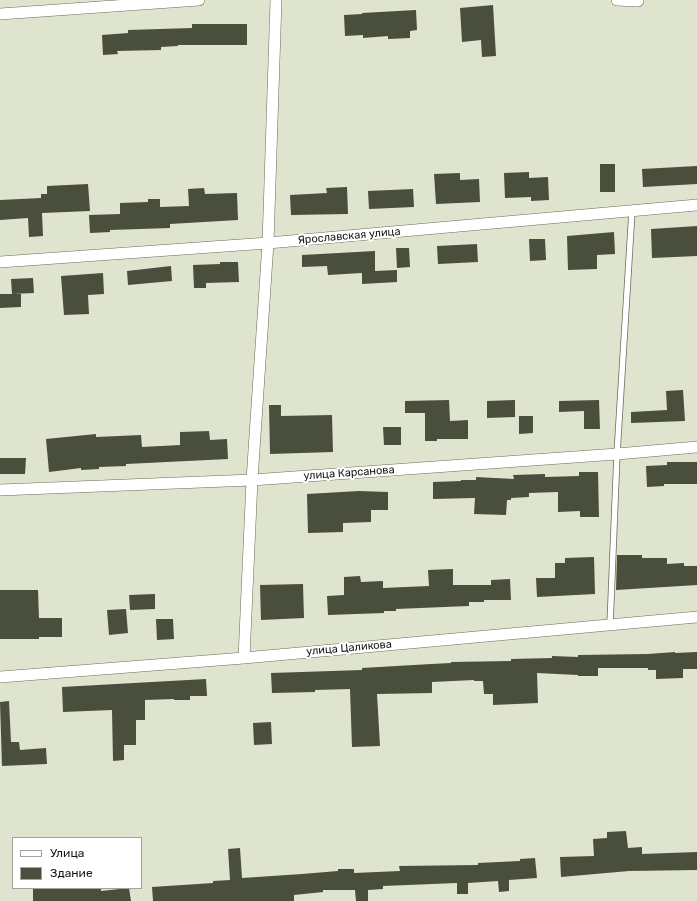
<!DOCTYPE html>
<html>
<head>
<meta charset="utf-8">
<style>
	body { margin:0 }
	#map { position:relative; width:697px; height:901px; overflow:hidden; background:#dfe4ce; font-family:Rubik,sans-serif }
	canvas { display:block }
	.legend { position:absolute; left:12px; top:837px; width:130px; height:52px; box-sizing:border-box; background:#fff; border:1px solid #a2a39f; margin:0; padding:5px 7px; list-style:none; font-size:12px; color:#161810 }
	.legend li { display:flex; align-items:center; gap:8px; height:20px }
	.legend b { width:20px; border:1px solid #a2a39f }
</style>
</head>
<body>
<div id="map">
<canvas width="697" height="901"></canvas>
<ul class="legend">
<li><b style="height:5px;background:#fff"></b>Улица</li>
<li><b style="height:11px;background:#4a4e3c"></b>Здание</li>
</ul>
</div>
<script>
const ctx = document.querySelector('canvas').getContext('2d');
ctx.lineJoin = 'round';
function paint(path, color) {
  ctx.fillStyle = color;
  ctx.fill(path, 'evenodd');
}
function stroke(path, color, width, dash) {
  ctx.strokeStyle = color;
  ctx.lineWidth = width;
  ctx.lineCap = dash ? 'butt' : 'round';
  ctx.setLineDash(dash || []);
  ctx.stroke(path);
}
function label(font, color, halo, rows, align = 'center') {
  ctx.font = font + ' Rubik,sans-serif';
  ctx.lineWidth = 4;
  ctx.setLineDash([]);
  ctx.textBaseline = 'middle';
  ctx.strokeStyle = halo;
  ctx.fillStyle = color;
  for (const [text, x, y, turn = 0] of rows) {
    ctx.save();
    ctx.translate(x, y);
    ctx.rotate((+turn || 0) * Math.PI / 180);
    ctx.textAlign = isNaN(turn) ? turn : align;
    if (halo) ctx.strokeText(text, 0, 0);
    ctx.fillText(text, 0, 0);
    ctx.restore();
  }
}
const building = new Path2D(`
	M493,5L496,56L482,57L481,40L462,42L460,8Z
	M416,10L417,30L410,31V38L388,39V36L363,38V35L345,36L344,15L362,14V13Z
	M192,24H247V45H178V46L161,47V50L117,51L118,54L103,55L102,35L128,33V30L192,28Z
	M600,164H615V192H600Z
	M697,166V184L643,187L642,169Z
	M529,172V178L548,177L549,200L531,201V197L505,198L504,173Z
	M460,173V180L479,179L480,202L436,204L434,174Z
	M88,184L90,211L42,213L43,236L29,237L28,218L0,220V200L41,198V194H47V186Z
	M347,187L348,214L291,215L290,195L327,193L326,188Z
	M204,188L205,194L237,193L238,220L170,224V228L110,230V232L90,233L89,215L120,214V203L148,202V199H160V207L189,206L188,189Z
	M413,189L414,207L369,209L368,191Z
	M697,226V256L652,258L651,229Z
	M614,232L615,254L597,255V269L568,270L567,236Z
	M529,239H545L546,260L530,261Z
	M477,244L478,262L438,264L437,246Z
	M396,248H409L410,267L397,268Z
	M375,251V271L397,270V282L362,284V273L328,275L327,266L302,267V255Z
	M220,262H238L239,282L206,283V288H194L193,265L220,264Z
	M171,266L172,281L128,285L127,271Z
	M103,273L104,294L88,295L89,314L64,315L61,276Z
	M33,278L34,293L12,294L11,279Z
	M0,294H21V307L0,308Z
	M683,390L685,421L631,423V412L667,410L666,391Z
	M449,400L450,421L468,420V439H437V441H425V413H405V401Z
	M515,400V417L487,418V401Z
	M599,400L600,429H584V411L559,412V401Z
	M269,405H281V416L332,415L333,452L270,454Z
	M519,416H533V433L519,434Z
	M383,427H401V445H384Z
	M209,431L210,440L227,439L228,459L126,464V466L99,467V469L81,470V468L49,472L46,439L96,434V437L141,435L142,447L180,445V432Z
	M0,458H26L25,474H0Z
	M667,462H697V484H664V486L647,487L646,466L667,465Z
	M579,472H598L599,517H580V511L558,512V492L529,493V497L511,498V500H507L506,515L474,514L475,498L433,499V482L461,481V480H476V477L514,479L513,475L545,474V477L579,476Z
	M359,491L388,492V510H371V522L343,523V532L308,533L307,494Z
	M617,555H642V558H667V564L684,563V566H697V585L616,590Z
	M594,557L595,594L537,597L536,578H555V563H565V558Z
	M453,569V585H491V580L510,579L511,600H484V602H469V606L396,609V611H384V613L328,615L327,596L344,595V577L360,576L361,582L383,581V588L429,586L428,570Z
	M303,584L304,618L261,620L260,585Z
	M0,590H38L39,618H62V637H39V639H0Z
	M155,594V609L130,610L129,595Z
	M126,609L128,633L109,635L107,610Z
	M156,619H173L174,639L157,640Z
	M675,652V653L697,652V669H683V678L656,679V670H648V668H598V676H578V675L537,673L538,703L493,705V694H484L483,681H474V680L432,682V693L377,694L380,746L352,747L350,689L315,690V692L272,693L271,673L362,670V668L431,664L451,663V662L511,661V659L552,658V656L578,657V655L648,654Z
	M206,679L207,696H190V700H174V699L145,700V720H136V745H124V760L113,761L112,710L63,712L62,687Z
	M9,701L11,742H19L20,750L46,748L47,764L2,766L0,702Z
	M271,722L272,744L254,745L253,723Z
	M626,831L628,848L642,847V854L697,852V870L629,871L561,877L560,857L594,856L593,839L607,838V832Z
	M240,848L242,878L302,874L338,871V869H354V873L400,871L399,866L478,865V863L520,861V859L535,858L537,878L509,880V891L499,892L498,881L468,883V894H457V883L383,886V889L368,890V901H356L355,890H323V892L294,895V901H153L152,887L213,883V881L230,880L228,849Z
	M33,888H67V889L101,888V891L129,888L131,901H33Z`);
const service = new Path2D(`
	M610,625L617,454L632,211`);
const minor = new Path2D(`
	M617,0L638,1
	M0,14L199,0
	M0,262L268,243L697,205
	M0,490L252,480L617,454L697,447
	M244,658L252,480L268,243L276,0
	M0,677L244,658L697,617`);
const streetNames = [
	["Ярославская улица",349,236,-5],
	["улица Карсанова",349,473,-4],
	["улица Цаликова",349,648,-5]
];
paint(building, '#4a4e3c');
stroke(service, '#686d59', 7);
stroke(minor, '#686d59', 12);
stroke(service, '#fff', 5.5);
stroke(minor, '#fff', 11);
label('11px', '#161810', '#fff', streetNames);
</script>
</body>
</html>
